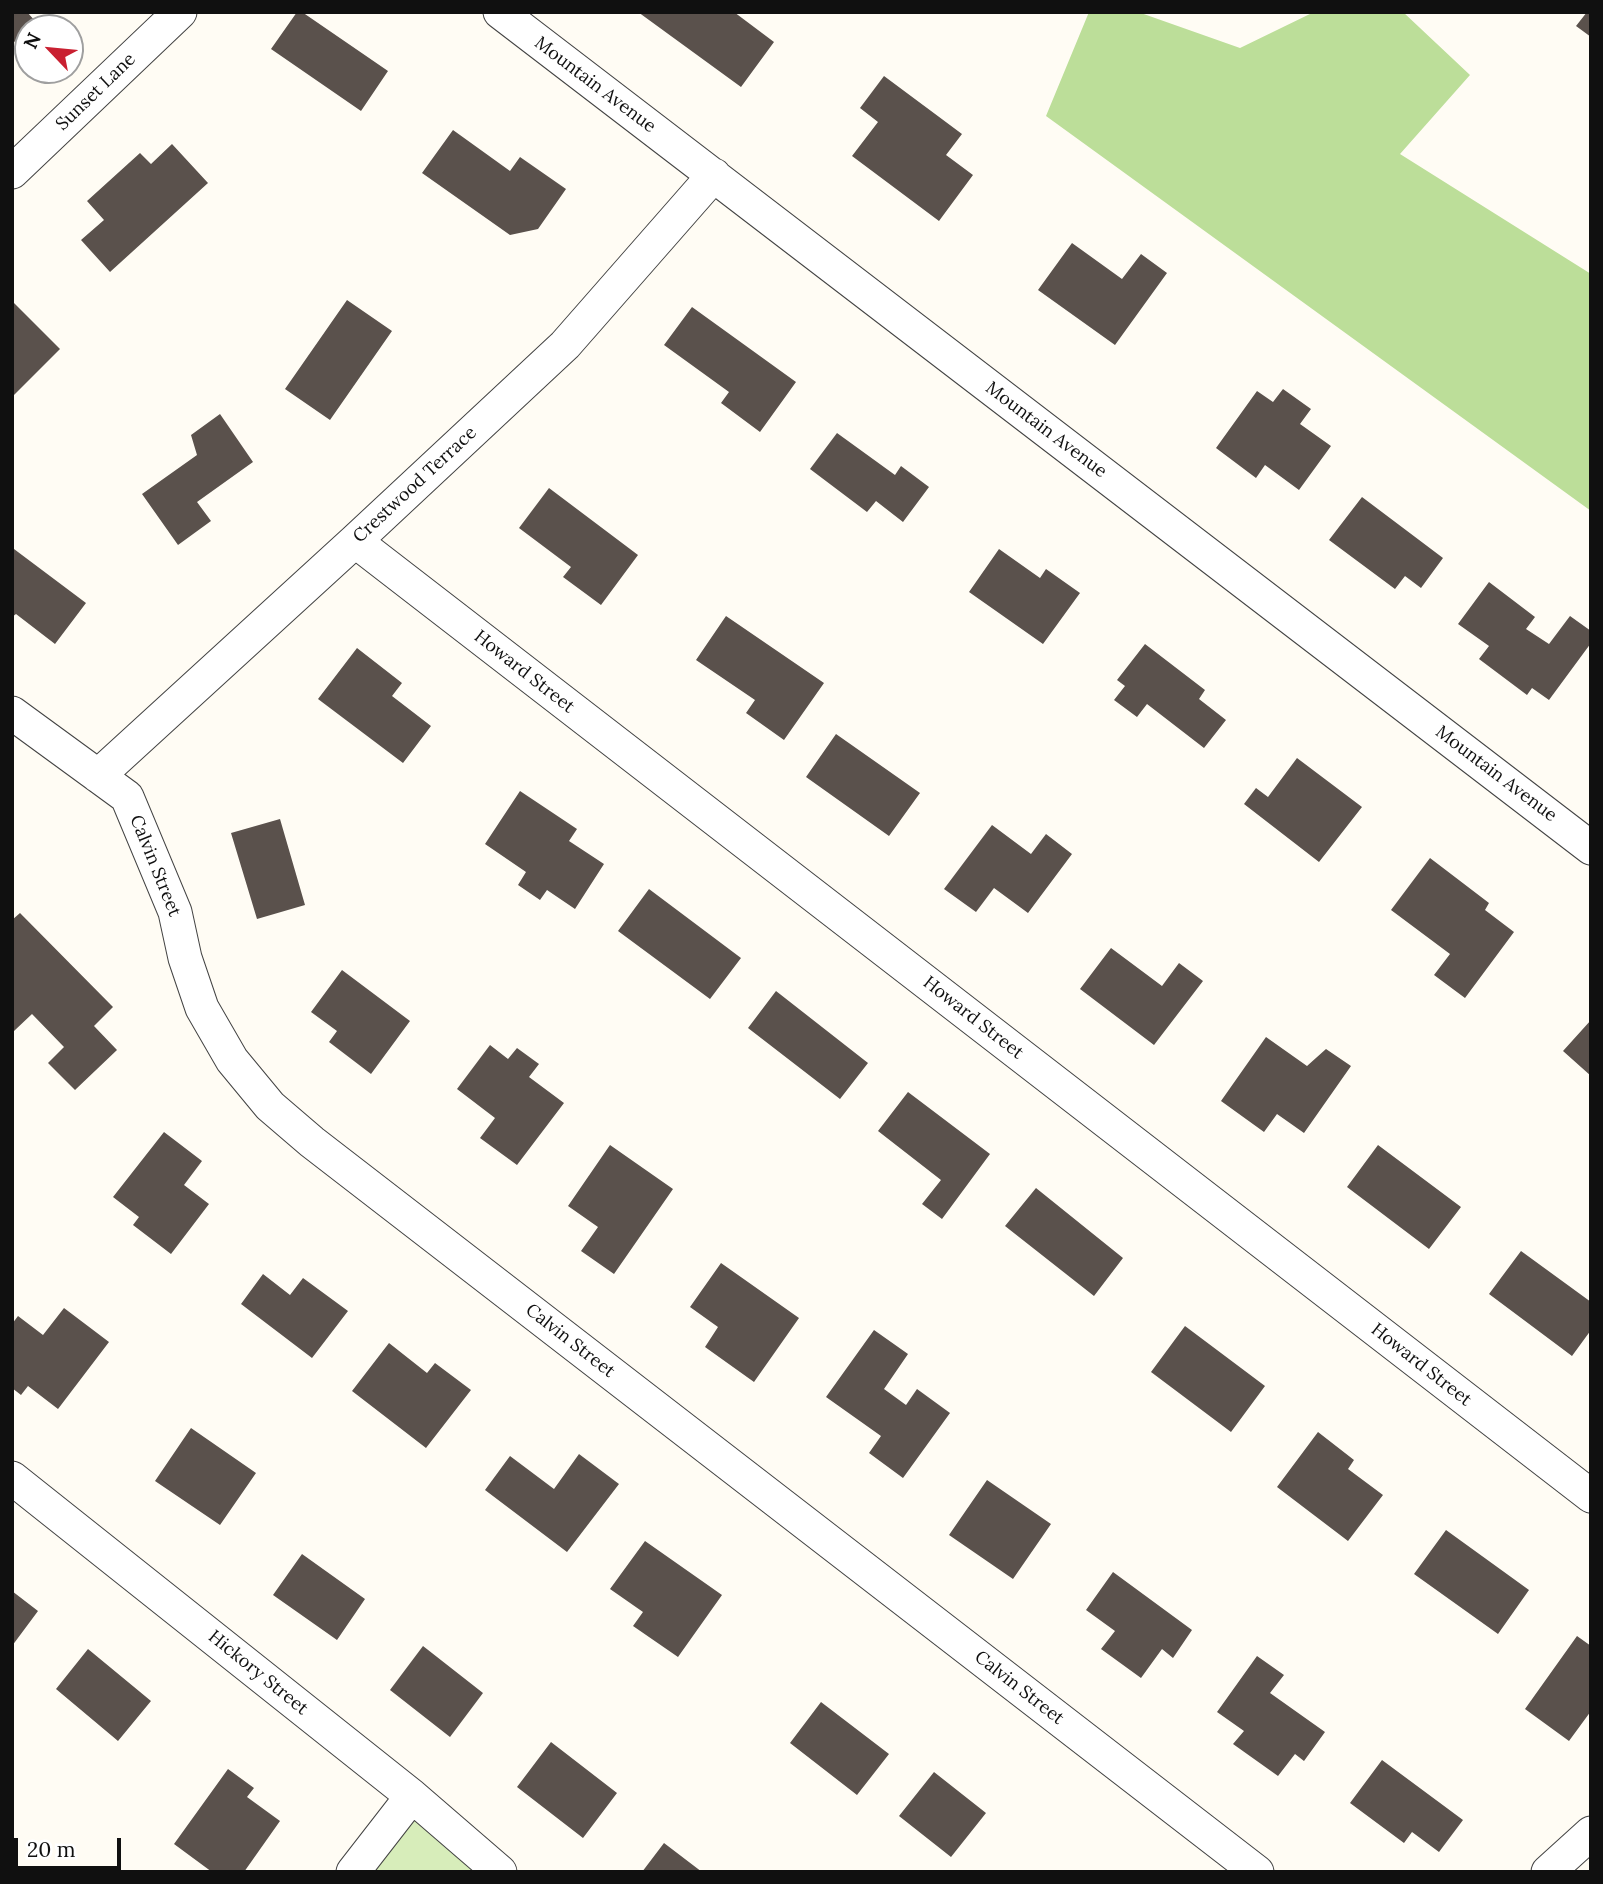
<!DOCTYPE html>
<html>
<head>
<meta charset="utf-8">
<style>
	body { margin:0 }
	#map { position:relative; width:1603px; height:1884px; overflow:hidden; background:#fffcf4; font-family:Lora,serif }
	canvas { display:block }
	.frame { position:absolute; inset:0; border:14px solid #101010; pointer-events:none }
	.north { position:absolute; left:14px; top:14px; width:70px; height:70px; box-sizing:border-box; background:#fff; border:2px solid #9f9f9f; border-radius:50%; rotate:296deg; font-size:19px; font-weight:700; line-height:28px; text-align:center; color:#101010 }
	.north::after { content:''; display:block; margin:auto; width:24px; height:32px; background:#c92031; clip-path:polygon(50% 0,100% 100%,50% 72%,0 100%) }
	.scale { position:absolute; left:14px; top:1838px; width:107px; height:32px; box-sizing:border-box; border:4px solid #101010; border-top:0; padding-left:9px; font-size:21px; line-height:24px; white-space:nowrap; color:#101010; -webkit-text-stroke:5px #fff; paint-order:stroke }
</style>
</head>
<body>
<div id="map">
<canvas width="1603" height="1884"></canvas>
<div class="frame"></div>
<div class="north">N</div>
<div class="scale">20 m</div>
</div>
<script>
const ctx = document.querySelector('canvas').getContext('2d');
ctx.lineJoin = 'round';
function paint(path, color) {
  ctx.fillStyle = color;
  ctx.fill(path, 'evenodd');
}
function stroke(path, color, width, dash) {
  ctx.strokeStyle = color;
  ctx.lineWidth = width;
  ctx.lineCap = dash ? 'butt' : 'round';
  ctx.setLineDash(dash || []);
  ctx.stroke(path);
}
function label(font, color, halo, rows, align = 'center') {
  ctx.font = font + ' Lora,serif';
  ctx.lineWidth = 7;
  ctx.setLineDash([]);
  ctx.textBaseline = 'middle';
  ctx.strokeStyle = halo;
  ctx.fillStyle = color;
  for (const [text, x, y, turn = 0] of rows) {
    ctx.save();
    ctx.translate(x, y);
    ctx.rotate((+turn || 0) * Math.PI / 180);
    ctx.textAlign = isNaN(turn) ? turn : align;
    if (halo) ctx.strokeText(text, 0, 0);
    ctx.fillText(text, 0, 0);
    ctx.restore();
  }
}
const green = new Path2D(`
	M410,1811L499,1872H362Z`);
const forest = new Path2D(`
	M1089,12H1138L1240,48L1314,12H1403L1470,75L1400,154L1591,274V511L1046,116Z`);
const building = new Path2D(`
	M12,12H27L36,22L12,44Z
	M297,12H302L388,71L361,111L271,49Z
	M638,12H734L774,42L741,87Z
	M1587,12H1591V37L1576,26Z
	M884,76L962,134L946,155L973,175L939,221L852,156L878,122L860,108Z
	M453,130L510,171L520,157L566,189L538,229L510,235L422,173Z
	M172,144L208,183L110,272L81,240L104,220L87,201L140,153L151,164Z
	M1072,243L1122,279L1141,254L1167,273L1115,345L1038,290Z
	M347,300L392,331L330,420L285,389Z
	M12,301L60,349L12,397Z
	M692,307L796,382L760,432L721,403L729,392L664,345Z
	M1283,389L1311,409L1300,424L1331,446L1299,490L1265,465L1256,478L1216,448L1257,391L1273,402Z
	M220,414L253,462L197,502L211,521L178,545L142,494L197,455L191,435Z
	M837,433L895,475L901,466L929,487L903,522L876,501L867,512L810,469Z
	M549,488L638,555L601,605L563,577L571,567L519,528Z
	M1362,497L1443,558L1421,588L1405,576L1395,589L1329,540Z
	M14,549L86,603L55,644L16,614L12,617Z
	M999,549L1040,578L1046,569L1080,593L1043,644L969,592Z
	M1489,582L1535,617L1526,629L1549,644L1570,616L1591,631V643L1549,700L1532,688L1527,695L1479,659L1489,646L1458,624Z
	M726,616L824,683L784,740L746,713L755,700L696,660Z
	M1145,644L1205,690L1199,699L1226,720L1204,748L1147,704L1137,717L1114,700L1125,686L1117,680Z
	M357,648L402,683L392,696L431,726L403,763L318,699Z
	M836,734L920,793L889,836L806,777Z
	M1297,758L1362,807L1319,862L1244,804L1256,788L1268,797Z
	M520,791L577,829L569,841L604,864L575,909L547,890L540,900L518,885L526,872L485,844Z
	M280,819L305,905L257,919L231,833Z
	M992,825L1031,854L1046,834L1072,854L1028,913L994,888L976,912L944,889Z
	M1430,858L1489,903L1485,910L1514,932L1465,998L1434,975L1450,954L1391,910Z
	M649,889L741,958L710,999L618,931Z
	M20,913L113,1007L94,1026L117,1050L75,1090L48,1063L64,1047L32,1014L14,1031L12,1029V920Z
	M1111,948L1162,986L1179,963L1203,981L1154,1045L1080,989Z
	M342,970L410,1021L371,1074L329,1042L337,1031L311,1012Z
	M776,991L868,1063L840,1099L748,1028Z
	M1591,1020V1076L1563,1051Z
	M1266,1037L1307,1066L1326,1049L1351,1066L1304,1133L1277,1114L1264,1132L1221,1101Z
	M490,1045L508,1059L517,1048L539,1064L529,1077L564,1103L517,1165L480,1138L495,1118L457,1089Z
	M908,1092L990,1154L942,1219L922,1204L941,1180L878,1131Z
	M164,1132L202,1161L184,1185L209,1204L171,1254L133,1225L139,1217L113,1197Z
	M610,1145L673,1189L614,1274L581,1251L598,1227L568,1206Z
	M1378,1145L1461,1207L1429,1249L1347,1187Z
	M1036,1188L1123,1258L1094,1296L1005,1226Z
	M1521,1251L1591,1302V1330L1572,1356L1489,1294Z
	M721,1263L799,1318L754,1382L705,1347L718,1327L690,1307Z
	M263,1274L290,1295L303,1278L348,1311L312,1358L241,1304Z
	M64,1308L109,1342L58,1409L28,1386L21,1395L12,1388V1324L18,1316L43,1335Z
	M1185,1326L1265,1386L1231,1432L1151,1372Z
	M874,1330L908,1354L884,1389L906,1405L917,1389L950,1413L903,1478L869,1453L881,1436L826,1397Z
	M389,1343L427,1373L435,1363L471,1390L426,1448L352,1391Z
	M191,1428L256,1473L220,1525L155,1481Z
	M1318,1432L1354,1460L1348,1469L1383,1495L1348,1541L1277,1487Z
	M579,1454L619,1484L567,1552L485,1490L510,1456L554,1489Z
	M987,1480L1051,1524L1013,1579L949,1535Z
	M1446,1530L1529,1590L1498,1634L1414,1574Z
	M645,1541L722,1595L678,1657L633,1626L643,1612L610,1589Z
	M302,1554L365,1599L337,1640L273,1595Z
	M1113,1572L1192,1630L1173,1658L1162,1649L1141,1678L1101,1649L1115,1631L1086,1610Z
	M12,1591L38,1611L12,1646Z
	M1577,1636L1591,1646V1711L1569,1741L1525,1709Z
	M423,1646L483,1693L450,1737L390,1690Z
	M88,1649L151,1701L118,1741L56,1689Z
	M1257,1656L1284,1675L1270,1693L1325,1732L1304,1761L1295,1754L1278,1776L1233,1744L1244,1731L1217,1712Z
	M821,1702L889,1754L857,1795L790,1743Z
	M551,1742L617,1793L583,1838L517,1787Z
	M1382,1760L1463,1820L1439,1852L1412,1832L1404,1843L1350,1803Z
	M228,1769L254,1788L247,1797L280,1821L244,1872H212L174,1844Z
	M934,1772L986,1813L951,1857L899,1816Z
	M664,1843L702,1872H642Z`);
const minor = new Path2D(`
	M500,12L1591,848
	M12,172L180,12
	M355,541L1591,1496
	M12,713L127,797L175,912L185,958L202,1008L232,1060L270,1106L312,1142L1257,1872
	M98,776L355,541L565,345L714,175
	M12,1478L412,1796L500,1872
	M353,1872L412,1796
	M1548,1872L1591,1833`);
const streetNames = [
	["Mountain Avenue",595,85,37],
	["Sunset Lane",96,92,-44],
	["Mountain Avenue",1046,430,37],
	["Crestwood Terrace",415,485,-43],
	["Howard Street",524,672,38],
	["Mountain Avenue",1496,774,37],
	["Calvin Street",155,866,68],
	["Howard Street",973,1018,38],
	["Calvin Street",570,1341,38],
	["Howard Street",1421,1365,38],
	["Hickory Street",258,1673,39],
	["Calvin Street",1019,1688,38]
];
paint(green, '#d7edba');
paint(forest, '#bcde99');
paint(building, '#5a514c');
stroke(minor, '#434343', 35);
stroke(minor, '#fff', 33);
label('18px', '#101010', '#fff', streetNames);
</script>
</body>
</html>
